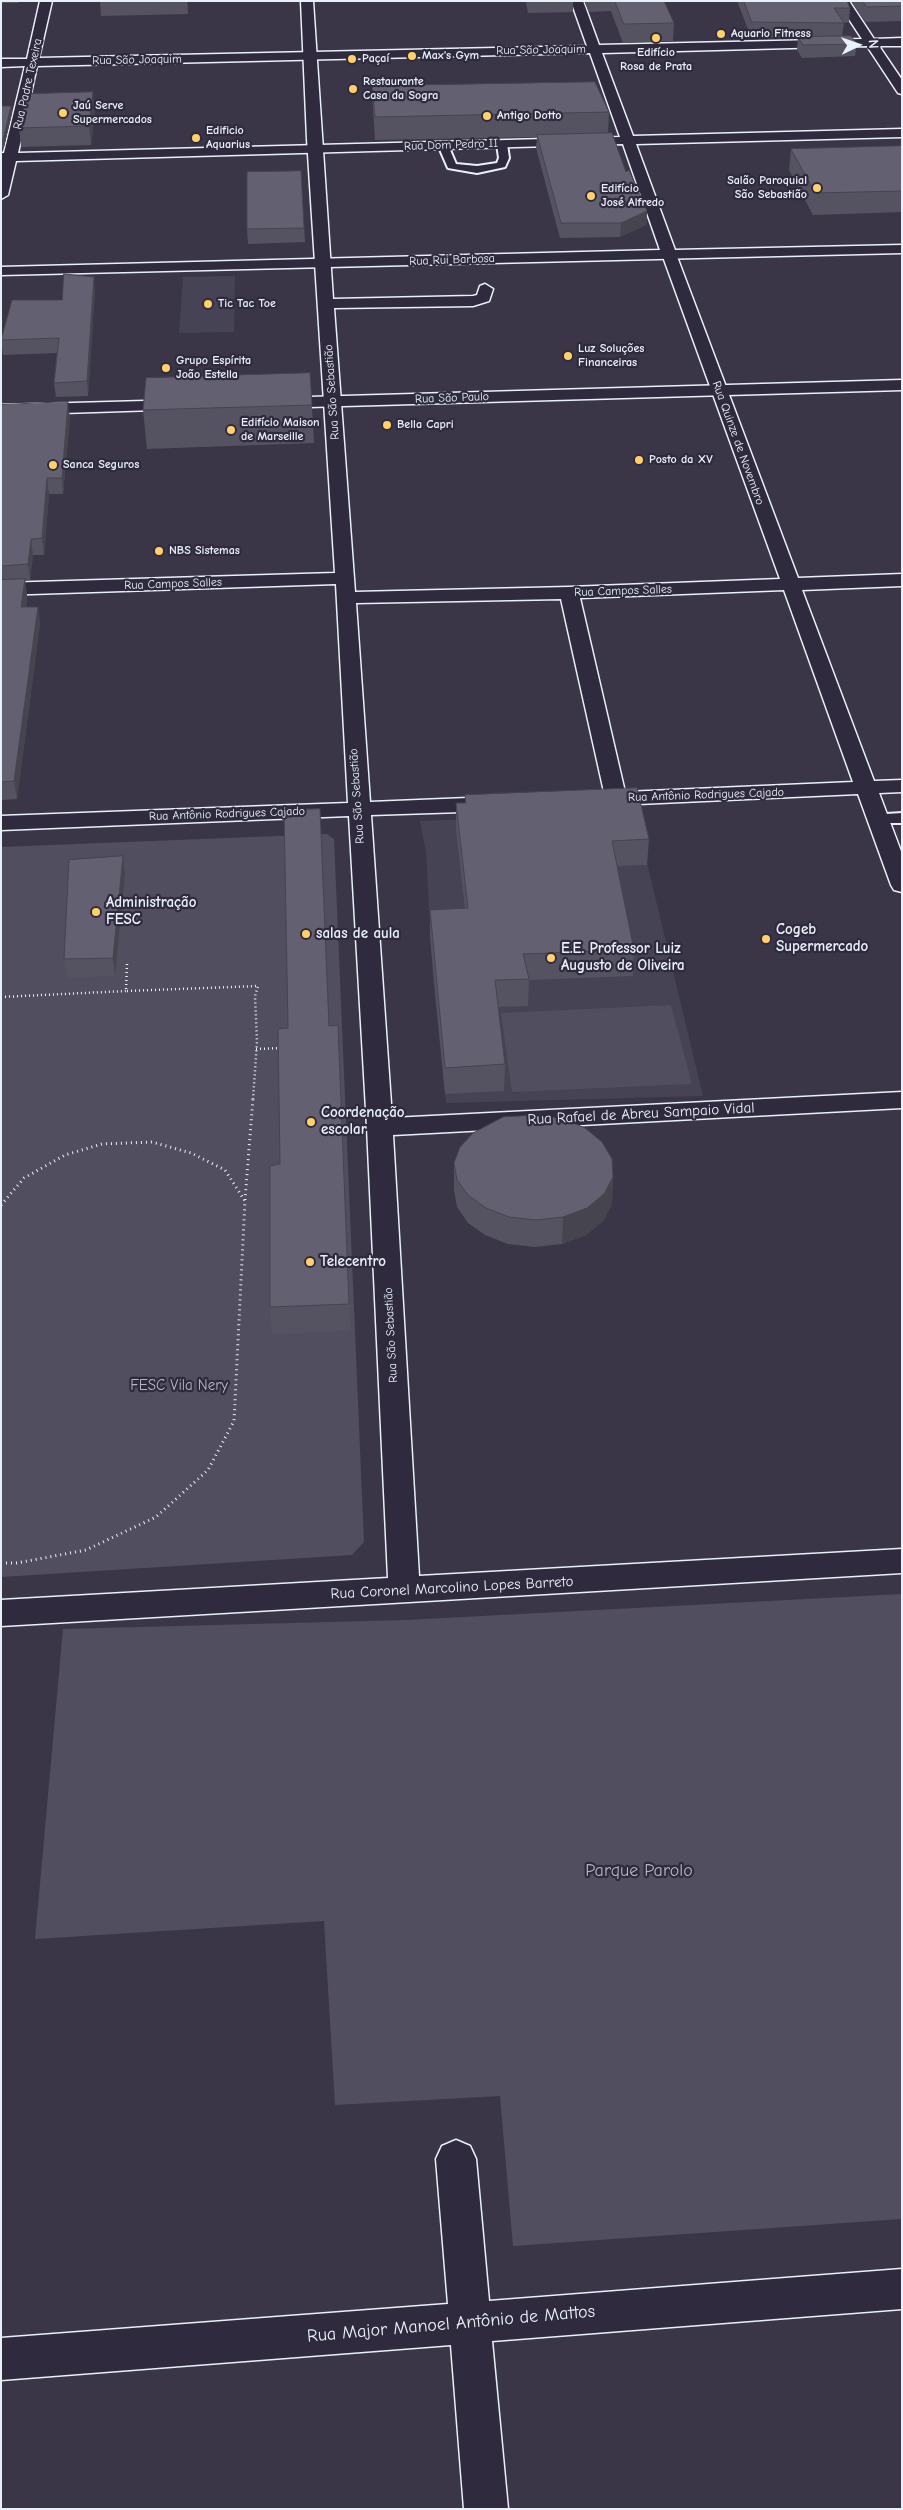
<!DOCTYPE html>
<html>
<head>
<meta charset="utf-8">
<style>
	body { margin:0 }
	#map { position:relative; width:903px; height:2510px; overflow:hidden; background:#3a3648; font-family:"Comic Neue",sans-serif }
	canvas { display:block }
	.frame { position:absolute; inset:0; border:2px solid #e8f1f8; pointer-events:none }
	.north { position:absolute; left:833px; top:20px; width:50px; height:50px; -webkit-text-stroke:4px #2f2a3d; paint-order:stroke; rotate:87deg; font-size:14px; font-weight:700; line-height:20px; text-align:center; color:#e8f1f8 }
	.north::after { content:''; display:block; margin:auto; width:18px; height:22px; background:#e8f1f8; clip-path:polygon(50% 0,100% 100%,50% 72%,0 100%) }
</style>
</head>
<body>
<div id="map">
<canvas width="903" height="2510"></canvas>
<div class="frame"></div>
<div class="north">N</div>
</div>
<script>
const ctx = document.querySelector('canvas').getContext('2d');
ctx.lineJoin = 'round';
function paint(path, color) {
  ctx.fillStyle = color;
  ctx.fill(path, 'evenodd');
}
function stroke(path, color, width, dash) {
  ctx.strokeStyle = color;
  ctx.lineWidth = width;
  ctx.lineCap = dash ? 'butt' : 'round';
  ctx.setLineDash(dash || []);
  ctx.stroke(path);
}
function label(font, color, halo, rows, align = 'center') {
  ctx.font = font + ' "Comic Neue",sans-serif';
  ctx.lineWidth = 4.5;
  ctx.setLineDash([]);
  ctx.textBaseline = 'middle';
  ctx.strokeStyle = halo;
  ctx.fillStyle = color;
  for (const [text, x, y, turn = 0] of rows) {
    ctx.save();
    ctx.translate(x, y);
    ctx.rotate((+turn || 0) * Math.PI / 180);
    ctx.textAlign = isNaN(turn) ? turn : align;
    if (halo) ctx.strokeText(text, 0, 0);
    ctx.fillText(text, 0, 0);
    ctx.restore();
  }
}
const built = new Path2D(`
	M235,276L234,332L179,333L183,277Z
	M635,813L703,1096L446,1103L433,978L426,853L420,821Z`);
const green = new Path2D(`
	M327,834L334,839L364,1542L352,1555L1,1577V847Z
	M671,1005L692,1084L512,1092L501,1013Z
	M902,1594V2219L513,2246L500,2096L335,2105L324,1921L35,1939L63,1629L406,1620Z`);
const pathFar1 = new Path2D(`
	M127,964L126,991L258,986L255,996L257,1042L253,1099
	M1,997L126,991
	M256,1049L283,1048`);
const path = new Path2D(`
	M245,1200L253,1098
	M1,1205L24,1178L65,1155L102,1144L152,1142L191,1153L225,1170L245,1201L234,1421L208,1470L156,1517L86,1550L17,1563H1`);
const service = new Path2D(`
	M502,141L507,144L509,158L505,167L477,173L448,168L438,145L447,143L456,164L477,166L497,163L499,158L497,144Z
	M902,813V823H870L868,819L870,815Z`);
const minor = new Path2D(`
	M301,1H313L333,299L473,296L477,295L480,286L485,284L493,289L489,301L473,306L334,308L355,592L569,587L780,579L662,254L669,250L676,254L798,578L902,574V586L802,590L874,781L902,780V792L879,793L902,854V892L894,890L891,885L858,794L616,805L594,804L591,799L594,794L604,792L561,599L356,603L370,802L492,797L500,799L503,804L500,809L492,811L371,815L392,1118L902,1092V1108L393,1135L419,1576L902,1549V1573L1,1626V1600L388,1578L367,1127L349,816L1,830V816L348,803L336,584L1,595V583L335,573L307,139ZM784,590L853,782L625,792L580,598Z
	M456,2140L470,2146L476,2159L489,2301L902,2269V2309L492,2341L508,2509H464L451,2345L1,2380V2338L448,2304L436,2159L442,2146Z`);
const tertiary = new Path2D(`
	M902,380V390L274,408L268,407L266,403L268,399L274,398Z
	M181,400L187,401L189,405L187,409L1,415V405Z`);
const secondary = new Path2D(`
	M40,1H52L39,58L587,46L571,1H583L599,45L862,39L837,1H849L874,39L902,38V46H879L902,80V94L898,93L867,46L602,53L633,136L902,129V137L636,144L675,250L902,245V253L1,275V267L660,250L623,144L16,161L8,195L1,199V153H4L25,66L1,67V59H27ZM590,53L620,137L18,153L37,66Z`);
const wall = new Path2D(`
	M1,1H19L18,3H1Z
	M100,1H188V14L101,16Z
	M517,1H573V12L528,13L526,2H517Z
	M584,1H664L674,23L673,41L623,43L611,11L589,12Z
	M737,1H847L850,8L849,22L844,23L842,36L857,44L855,56L802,58L797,50L798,37H751Z
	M851,1H902V21L865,22Z
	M372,86L609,112L608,133L626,172L647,211L646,225L620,237L560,238L536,148L537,137L375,140L373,109Z
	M1,106H11L12,113L4,147H1Z
	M95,111L91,145L21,147L19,128Z
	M902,146V212L813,215L789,170L791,149Z
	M301,171L305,242L248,244L247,229Z
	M95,290L88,396L56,397L54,383L57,353L3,355L1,340L62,300Z
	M310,373L314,443L147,449L143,410Z
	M1,405L70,418L63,494H49L44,555H33L30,580L25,581L27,596L26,607H38L40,624L17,799L1,800Z
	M465,795L649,839L647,865L617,866L634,950L633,976L529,980L528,1006L498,1007L505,1064L504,1091L445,1094L430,937V910L465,909L456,829V803H465Z
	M123,856L125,874L115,976L67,978L64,959Z
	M338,1025L351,1331L272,1334L270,1307L280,1164L329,1026Z
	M454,1163L613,1177L612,1204L603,1221L586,1235L562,1244L535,1247L508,1244L485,1235L468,1223L457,1207L454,1190Z`);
const shadedWall = new Path2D(`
	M187,1H188V14Z
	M93,92L95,111L91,145L89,126Z
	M11,106L12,113L4,147L3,140Z
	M647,211L646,225L620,237L621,223Z
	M94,277L95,290L88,396L87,381Z
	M68,402L70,418L63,494L62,478Z
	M47,478L49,494L44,555L42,538Z
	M31,539L33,555L30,580L28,564Z
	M25,579L27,596L23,624L21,607Z
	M38,607L40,624L17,799L14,781Z
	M123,856L125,874L115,976L113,958Z
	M613,1177L612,1204L603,1221L586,1235L562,1244L563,1217Z`);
const building = new Path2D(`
	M615,1H664L674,23L624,24Z
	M744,1H847L850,8H834L844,23L752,22Z
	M863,1H902V6L867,7Z
	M851,36L857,44L803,45L798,37Z
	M595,82L609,112L375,117L372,86Z
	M93,92L89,126L19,128L27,94Z
	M1,106H11L3,140H1Z
	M612,133L626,172L629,170L647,211L621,223H561L537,135Z
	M902,146V191L815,193L791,149Z
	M301,171L304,228L247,229V172Z
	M64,274L94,277L87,381L54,383L59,338L1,340L12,300H62Z
	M310,373L312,405L143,410L146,378Z
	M68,402L62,478H47L42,538L31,539L28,564L1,566V405Z
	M25,579L21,607H38L14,781L1,782V580Z
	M637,788L649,839L612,841L634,950L523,954L529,979L495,980L505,1064L445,1068L430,910L468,908L456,803H466L465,795Z
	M320,809L329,1026L338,1025L349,1304L270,1307V1166L280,1164L278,1029L288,1028L284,810Z
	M123,856L113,958L64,959L69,860Z
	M540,1115L564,1119L585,1128L602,1142L612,1159L613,1177L604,1194L587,1208L563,1217L536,1220L509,1217L486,1208L468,1195L457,1180L454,1163L460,1147L473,1133L503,1117Z`);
const markers = [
	[721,34,5,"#ffd166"],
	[656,38,5,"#ffd166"],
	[412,56,5,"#ffd166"],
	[352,59,5,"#ffd166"],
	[353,89,5,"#ffd166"],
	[63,113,5,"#ffd166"],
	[487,116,5,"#ffd166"],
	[196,138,5,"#ffd166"],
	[817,188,5,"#ffd166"],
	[591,196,5,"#ffd166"],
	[208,304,5,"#ffd166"],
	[568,356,5,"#ffd166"],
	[166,368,5,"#ffd166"],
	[387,425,5,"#ffd166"],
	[231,430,5,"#ffd166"],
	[639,460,5,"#ffd166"],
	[53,465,5,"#ffd166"],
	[159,551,5,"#ffd166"],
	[96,912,5,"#ffd166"],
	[306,934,5,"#ffd166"],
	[766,939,5,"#ffd166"],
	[551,958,5,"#ffd166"],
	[311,1122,5,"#ffd166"],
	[310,1262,5,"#ffd166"]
];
const farPoinames = [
	["Aquario Fitness",731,34],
	["Edifício",656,53,"center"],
	["Rosa de Prata",656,67,"center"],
	["Max's Gym",422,56],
	["Paçaí",362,59],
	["Restaurante",363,82],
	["Casa da Sogra",363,96],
	["Jaú Serve",73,106],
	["Supermercados",73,120],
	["Antigo Dotto",497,116],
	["Edificio",206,131],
	["Aquarius",206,145],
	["Salão Paroquial",807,181,"right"],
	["São Sebastião",807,195,"right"],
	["Edifício",601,189],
	["José Alfredo",601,203],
	["Tic Tac Toe",218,304],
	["Luz Soluções",578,349],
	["Financeiras",578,363],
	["Grupo Espírita",176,361],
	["João Estella",176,375],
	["Edifício Maison",241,423],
	["de Marseille",241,437],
	["Bella Capri",397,425],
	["Posto da XV",649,460],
	["Sanca Seguros",63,465],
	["NBS Sistemas",169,551]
];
const farStreetnames = [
	["Rua São Joaquim",541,50,-1],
	["Rua São Joaquim",137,60,-1],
	["Rua Padre Texeira",28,84,-77],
	["Rua Dom Pedro II",451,145,-2],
	["Rua Rui Barbosa",452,260,-2],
	["Rua São Sebastião",332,392,-94],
	["Rua São Paulo",452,398,-2],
	["Rua Quinze de Novembro",738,443,70],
	["Rua Campos Salles",173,584,-2],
	["Rua Campos Salles",623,591,-2],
	["Rua Antônio Rodrigues Cajado",706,795,-2],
	["Rua São Sebastião",357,796,-94],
	["Rua Antônio Rodrigues Cajado",227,814,-2],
	["Rua São Sebastião",391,1335,-93]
];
const poiNames = [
	["Administração",106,903],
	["FESC",106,920],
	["Cogeb",776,930],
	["Supermercado",776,947],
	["salas de aula",316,934],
	["E.E. Professor Luiz",561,949],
	["Augusto de Oliveira",561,966],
	["Coordenação",321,1113],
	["escolar",321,1130],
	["Telecentro",320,1262]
];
const streetNames = [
	["Rua Rafael de Abreu Sampaio Vidal",641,1114,-3],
	["Rua Coronel Marcolino Lopes Barreto",452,1588,-3]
];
const parkNames = [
	["FESC Vila Nery",179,1386]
];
const nearParknames = [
	["Parque Parolo",639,1871]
];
const nearStreetnames = [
	["Rua Major Manoel Antônio de Mattos",451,2324,-5]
];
paint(built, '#464354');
paint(green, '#504e5f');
stroke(service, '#e8f1f8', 4);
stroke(minor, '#e8f1f8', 3);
stroke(tertiary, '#e8f1f8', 3);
stroke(secondary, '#e8f1f8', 3);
stroke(pathFar1, '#e8f1f8', 2.5, [1, 3]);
stroke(path, '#e8f1f8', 3, [1, 4]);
paint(service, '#2f2a3d');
paint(minor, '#2f2a3d');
paint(tertiary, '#2f2a3d');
paint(secondary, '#2f2a3d');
paint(wall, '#555361');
paint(shadedWall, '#45444f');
paint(building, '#636171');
stroke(building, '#45444f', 1);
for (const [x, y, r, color] of markers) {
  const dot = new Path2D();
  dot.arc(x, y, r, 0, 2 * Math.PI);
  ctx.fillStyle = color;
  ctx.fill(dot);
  stroke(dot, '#2f2a3d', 2);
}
label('bold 12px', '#e8f1f8', '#2f2a3d', farPoinames, 'left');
label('12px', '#e8f1f8', '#2f2a3d', farStreetnames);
label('bold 15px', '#e8f1f8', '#2f2a3d', poiNames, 'left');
label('15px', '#e8f1f8', '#2f2a3d', streetNames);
label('15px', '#b3b8c2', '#2f2a3d', parkNames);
label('18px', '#b3b8c2', '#2f2a3d', nearParknames);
label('18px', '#e8f1f8', '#2f2a3d', nearStreetnames);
</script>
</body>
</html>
